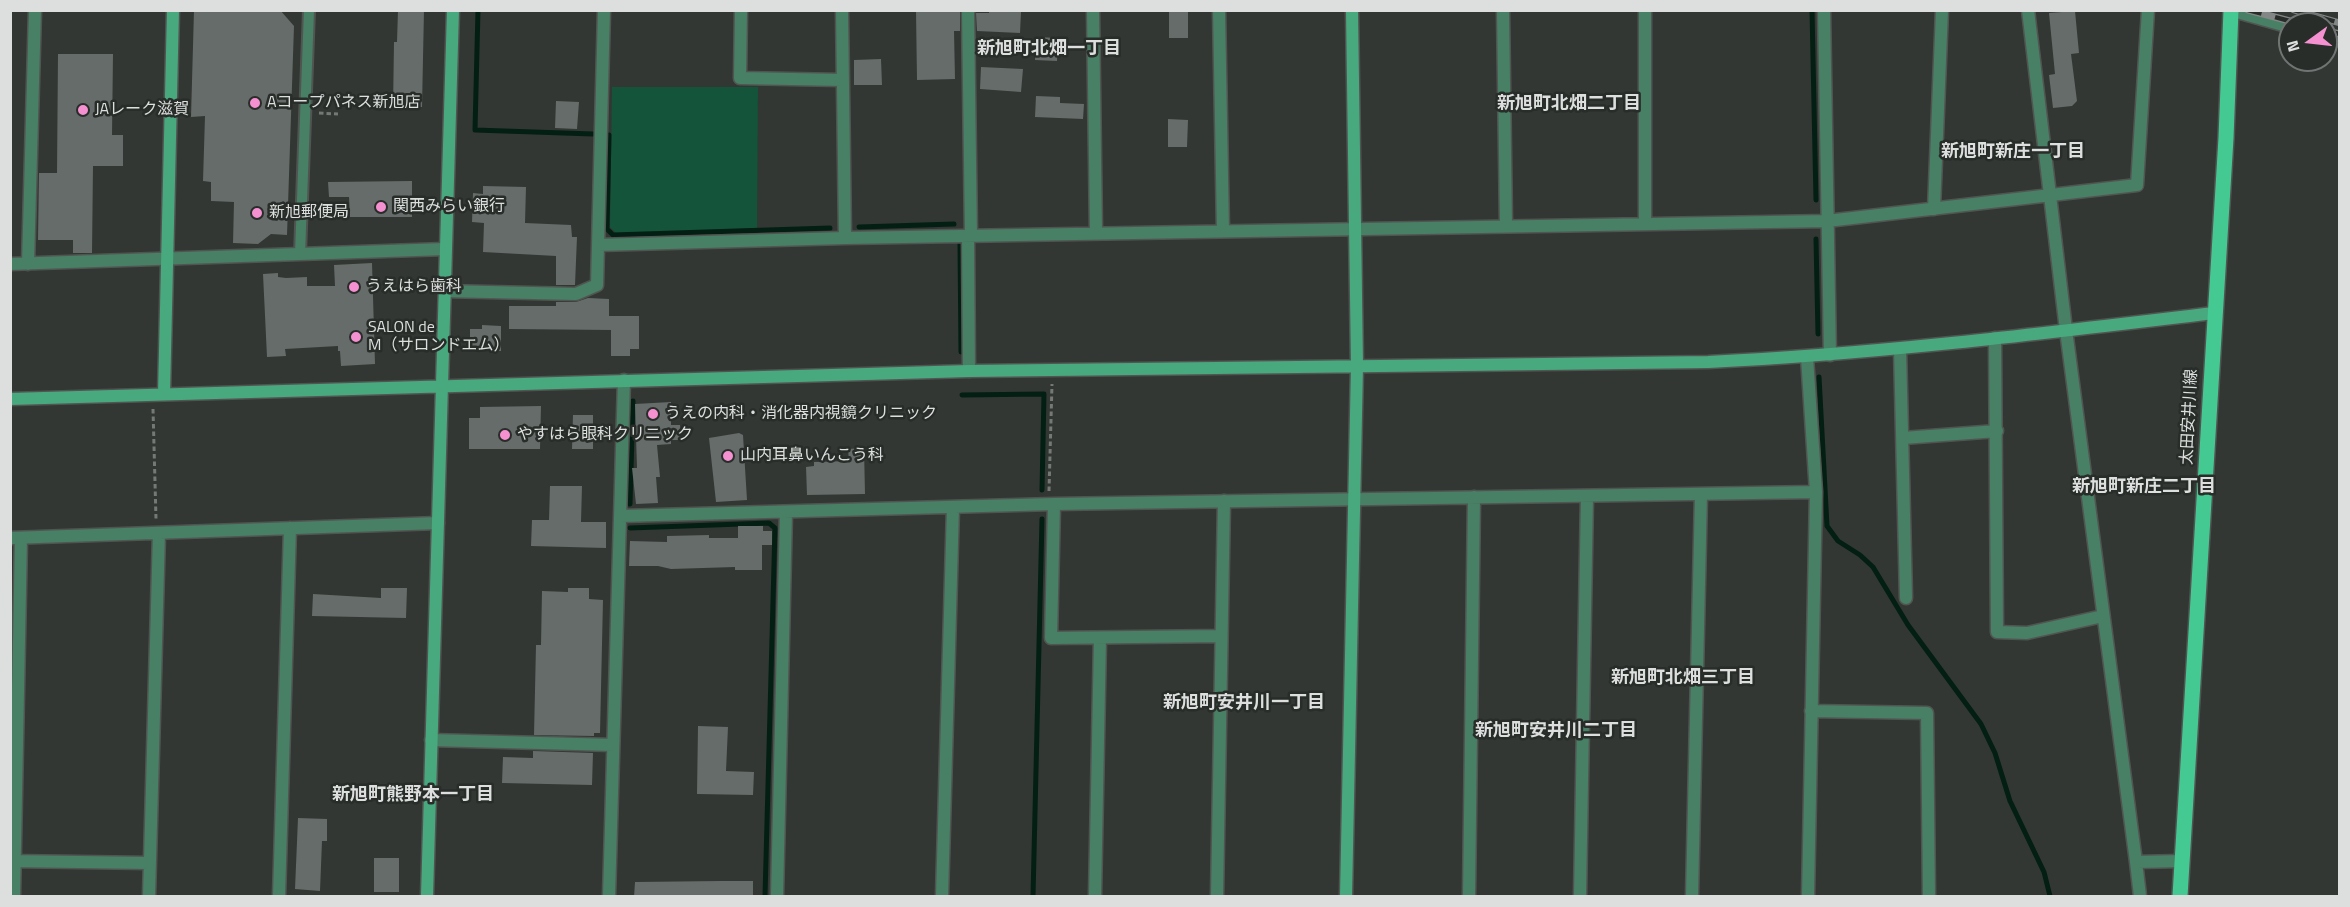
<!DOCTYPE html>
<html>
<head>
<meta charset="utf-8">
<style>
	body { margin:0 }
	#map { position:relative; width:2350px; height:907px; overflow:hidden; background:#323734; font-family:"Titillium Web",sans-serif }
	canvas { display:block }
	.frame { position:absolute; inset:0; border:12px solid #dcdfdd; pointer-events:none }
	.north { position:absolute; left:2278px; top:12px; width:60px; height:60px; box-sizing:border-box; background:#282d2a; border:2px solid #707472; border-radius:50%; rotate:255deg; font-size:16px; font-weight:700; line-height:24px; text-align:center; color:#dcdfdd }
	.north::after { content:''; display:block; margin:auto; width:21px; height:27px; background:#f590d1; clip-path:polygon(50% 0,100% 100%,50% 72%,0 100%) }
</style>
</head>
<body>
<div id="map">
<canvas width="2350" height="907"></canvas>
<div class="frame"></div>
<div class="north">N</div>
</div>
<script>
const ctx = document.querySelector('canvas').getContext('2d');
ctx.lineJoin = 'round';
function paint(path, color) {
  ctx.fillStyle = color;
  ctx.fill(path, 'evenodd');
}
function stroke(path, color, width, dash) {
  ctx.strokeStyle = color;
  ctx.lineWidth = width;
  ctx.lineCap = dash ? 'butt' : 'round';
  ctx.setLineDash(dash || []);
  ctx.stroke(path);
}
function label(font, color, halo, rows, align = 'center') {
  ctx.font = font + ' "Titillium Web","Noto Sans JP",sans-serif';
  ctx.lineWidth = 5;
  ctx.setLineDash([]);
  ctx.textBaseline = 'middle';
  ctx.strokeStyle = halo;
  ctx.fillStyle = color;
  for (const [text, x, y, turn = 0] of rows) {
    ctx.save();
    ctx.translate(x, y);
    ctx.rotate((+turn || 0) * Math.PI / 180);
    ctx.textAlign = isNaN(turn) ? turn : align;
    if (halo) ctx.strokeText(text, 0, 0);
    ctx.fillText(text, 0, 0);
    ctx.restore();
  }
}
const green = new Path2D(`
	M612,87H758L757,228L617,234L610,227Z`);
const stream = new Path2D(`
	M478,10L475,130L593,134
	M1812,10L1816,200
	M609,135L607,229L613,235L830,228
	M859,227L954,224
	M1816,239L1818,334
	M960,243L961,352
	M1819,377L1827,526L1838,541L1860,555L1873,567L1908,625L1981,724L1995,753L2010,801L2044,872L2050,896
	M962,395L1044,394L1042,490
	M630,504L633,401
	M630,528L769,523L775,528L765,896
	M1033,896L1042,519`);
const building = new Path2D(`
	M194,10H280L294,26L287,235L271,234L258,244L233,243L234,202L211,201V182L203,181L205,116L191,117Z
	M398,10H424L422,107L393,108L394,42H397Z
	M954,10V12H960V31H954L955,79L917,80L916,11Z
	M1169,10H1188V38H1169Z
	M989,11L1021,12L1020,33L977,31L976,13H989Z
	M2075,11L2079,53L2071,54L2077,101L2072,106L2053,108L2049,75L2055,74L2049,13Z
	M1036,37L1058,38L1057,61L1035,60Z
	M58,54H113L112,135H123V166H93L92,253H73V240H38L39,173H57Z
	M881,59L882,85H854V60Z
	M981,67L1023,69L1021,92L980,89Z
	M1036,96L1060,97V103L1084,104L1083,119L1035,117Z
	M556,101L579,102L577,129L555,128Z
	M1168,119L1188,120L1187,147H1168Z
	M412,181V217H350L349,197H329L328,182Z
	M483,186L526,187L525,223L571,225L572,237H577L575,285H556V256L483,252L484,223L472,222L473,193L483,194Z
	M372,263L375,364L341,366L340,351H338V346L285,349L286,356L267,357L263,274L278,273V277L286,278L307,277V286H335L334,265Z
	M588,298L609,299V316H639V349H630V356H611V330L509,329V306H556V302H576Z
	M482,325L501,326V351H470V329H482Z
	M671,402V425H680L681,440H671V444L657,445L660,477H656L658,503L636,504L632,468H637L635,404Z
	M541,406L540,449H469V418H480V407Z
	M573,415H593V449H572Z
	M739,433L743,435L747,500L716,502L709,438Z
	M864,448L865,494L807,495L806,467L814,466V462L849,461L848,449Z
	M550,486H582L581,522H606V548L531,546L532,520H549Z
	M738,526H763V531H772V545H762V570H735V567L671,569L658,566H629L630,541L667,542V536L709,535V538H738Z
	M381,588H407L406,618L312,616L313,594L381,598Z
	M568,588H589V599L603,600L600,733H594V736L534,735L536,645H541L542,591L568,592Z
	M698,726L728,727L726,771L754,772L753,795L697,794Z
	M533,751L593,753L592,785L502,783L503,757L533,758Z
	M298,818L327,819V841H322L320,891L295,889Z
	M374,858H399V892H374Z
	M721,881H753V897H634L635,882Z`);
const path = new Path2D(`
	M319,113L338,114
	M153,409L156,519
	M1049,491L1052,384`);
const lane = new Path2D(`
	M300,254L309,10`);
const street = new Path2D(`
	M741,10L740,78L842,80
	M842,10L845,238
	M968,10L971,236
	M1093,10L1096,233
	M1219,10L1223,231
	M1503,10L1506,225
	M1824,10L1830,355
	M2028,10L2066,330L2136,862L2182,861
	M2230,10L2290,27
	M2326,37L2340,41
	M1934,209L1942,10
	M1645,224V10
	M968,236L969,371
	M598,245L845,238L1827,221L2137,185L2148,10
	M10,264L445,249
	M28,264L35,10
	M444,291L576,294L597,285L604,10
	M1995,338L1997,632L2027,633L2103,616
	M1900,349L1906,598
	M1807,357L1816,492
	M1903,438L1997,431
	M1054,504L1051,638L1221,636
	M621,516L1054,504L1816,492L1808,896
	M10,538L438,523
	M1811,711L1927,713L1929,896
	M431,740L613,745
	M10,861L149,863
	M2136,862L2140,896
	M14,896L21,538
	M149,896L159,533
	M279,896L290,528
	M609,896L624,380
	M777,896L786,512
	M942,896L953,507
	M1095,896L1100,638
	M1217,896L1224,501
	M1469,896L1474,497
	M1580,896L1587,496
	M1692,896L1701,494`);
const secondary = new Path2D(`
	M164,394L173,10
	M10,399L969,371L1708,362C1878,354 2046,333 2214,313
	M427,896L453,10
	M1346,896L1357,366L1352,10`);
const primary = new Path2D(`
	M2180,896L2226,138L2231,10`);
const rail = new Path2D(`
	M2248,10L2301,24
	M2294,10L2340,23
	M2326,31L2340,34`);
const markers = [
	[255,103,6,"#f590d1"],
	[83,110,6,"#f590d1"],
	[381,207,6,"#f590d1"],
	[257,213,6,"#f590d1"],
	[354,287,6,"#f590d1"],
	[356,337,6,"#f590d1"],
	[653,414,6,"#f590d1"],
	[505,435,6,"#f590d1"],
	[728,456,6,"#f590d1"]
];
const poiNames = [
	["Aコープパネス新旭店",267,103],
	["JAレーク滋賀",95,110],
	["関西みらい銀行",393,207],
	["新旭郵便局",269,213],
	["うえはら歯科",366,287],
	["SALON de",368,328],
	["M（サロンドエム）",368,346],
	["うえの内科・消化器内視鏡クリニック",665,414],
	["やすはら眼科クリニック",517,435],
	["山内耳鼻いんこう科",740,456]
];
const streetNames = [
	["太田安井川線",2190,417,-87]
];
const neighbourhoodNames = [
	["新旭町北畑一丁目",1049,50],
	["新旭町北畑二丁目",1569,105],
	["新旭町新庄一丁目",2013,153],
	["新旭町新庄二丁目",2144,488],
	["新旭町北畑三丁目",1683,679],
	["新旭町安井川一丁目",1244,704],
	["新旭町安井川二丁目",1556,732],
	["新旭町熊野本一丁目",413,796]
];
paint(green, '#13543b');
stroke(stream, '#031f13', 5);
paint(building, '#666c69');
stroke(lane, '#515552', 14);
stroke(street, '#515552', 15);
stroke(secondary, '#515552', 15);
stroke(primary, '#515552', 18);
stroke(path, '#757976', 3, [4.5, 3]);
stroke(lane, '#478065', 10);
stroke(street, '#478065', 12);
stroke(secondary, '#48a97f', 12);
stroke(primary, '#45c993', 15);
stroke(rail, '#838785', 7);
stroke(rail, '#282d2a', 4.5, [14]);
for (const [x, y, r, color] of markers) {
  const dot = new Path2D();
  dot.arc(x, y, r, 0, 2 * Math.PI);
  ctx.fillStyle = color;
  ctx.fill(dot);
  stroke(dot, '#282d2a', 2);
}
label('16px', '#dcdfdd', '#282d2a', poiNames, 'left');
label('16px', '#dcdfdd', '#282d2a', streetNames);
label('bold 18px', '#dcdfdd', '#282d2a', neighbourhoodNames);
</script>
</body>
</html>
